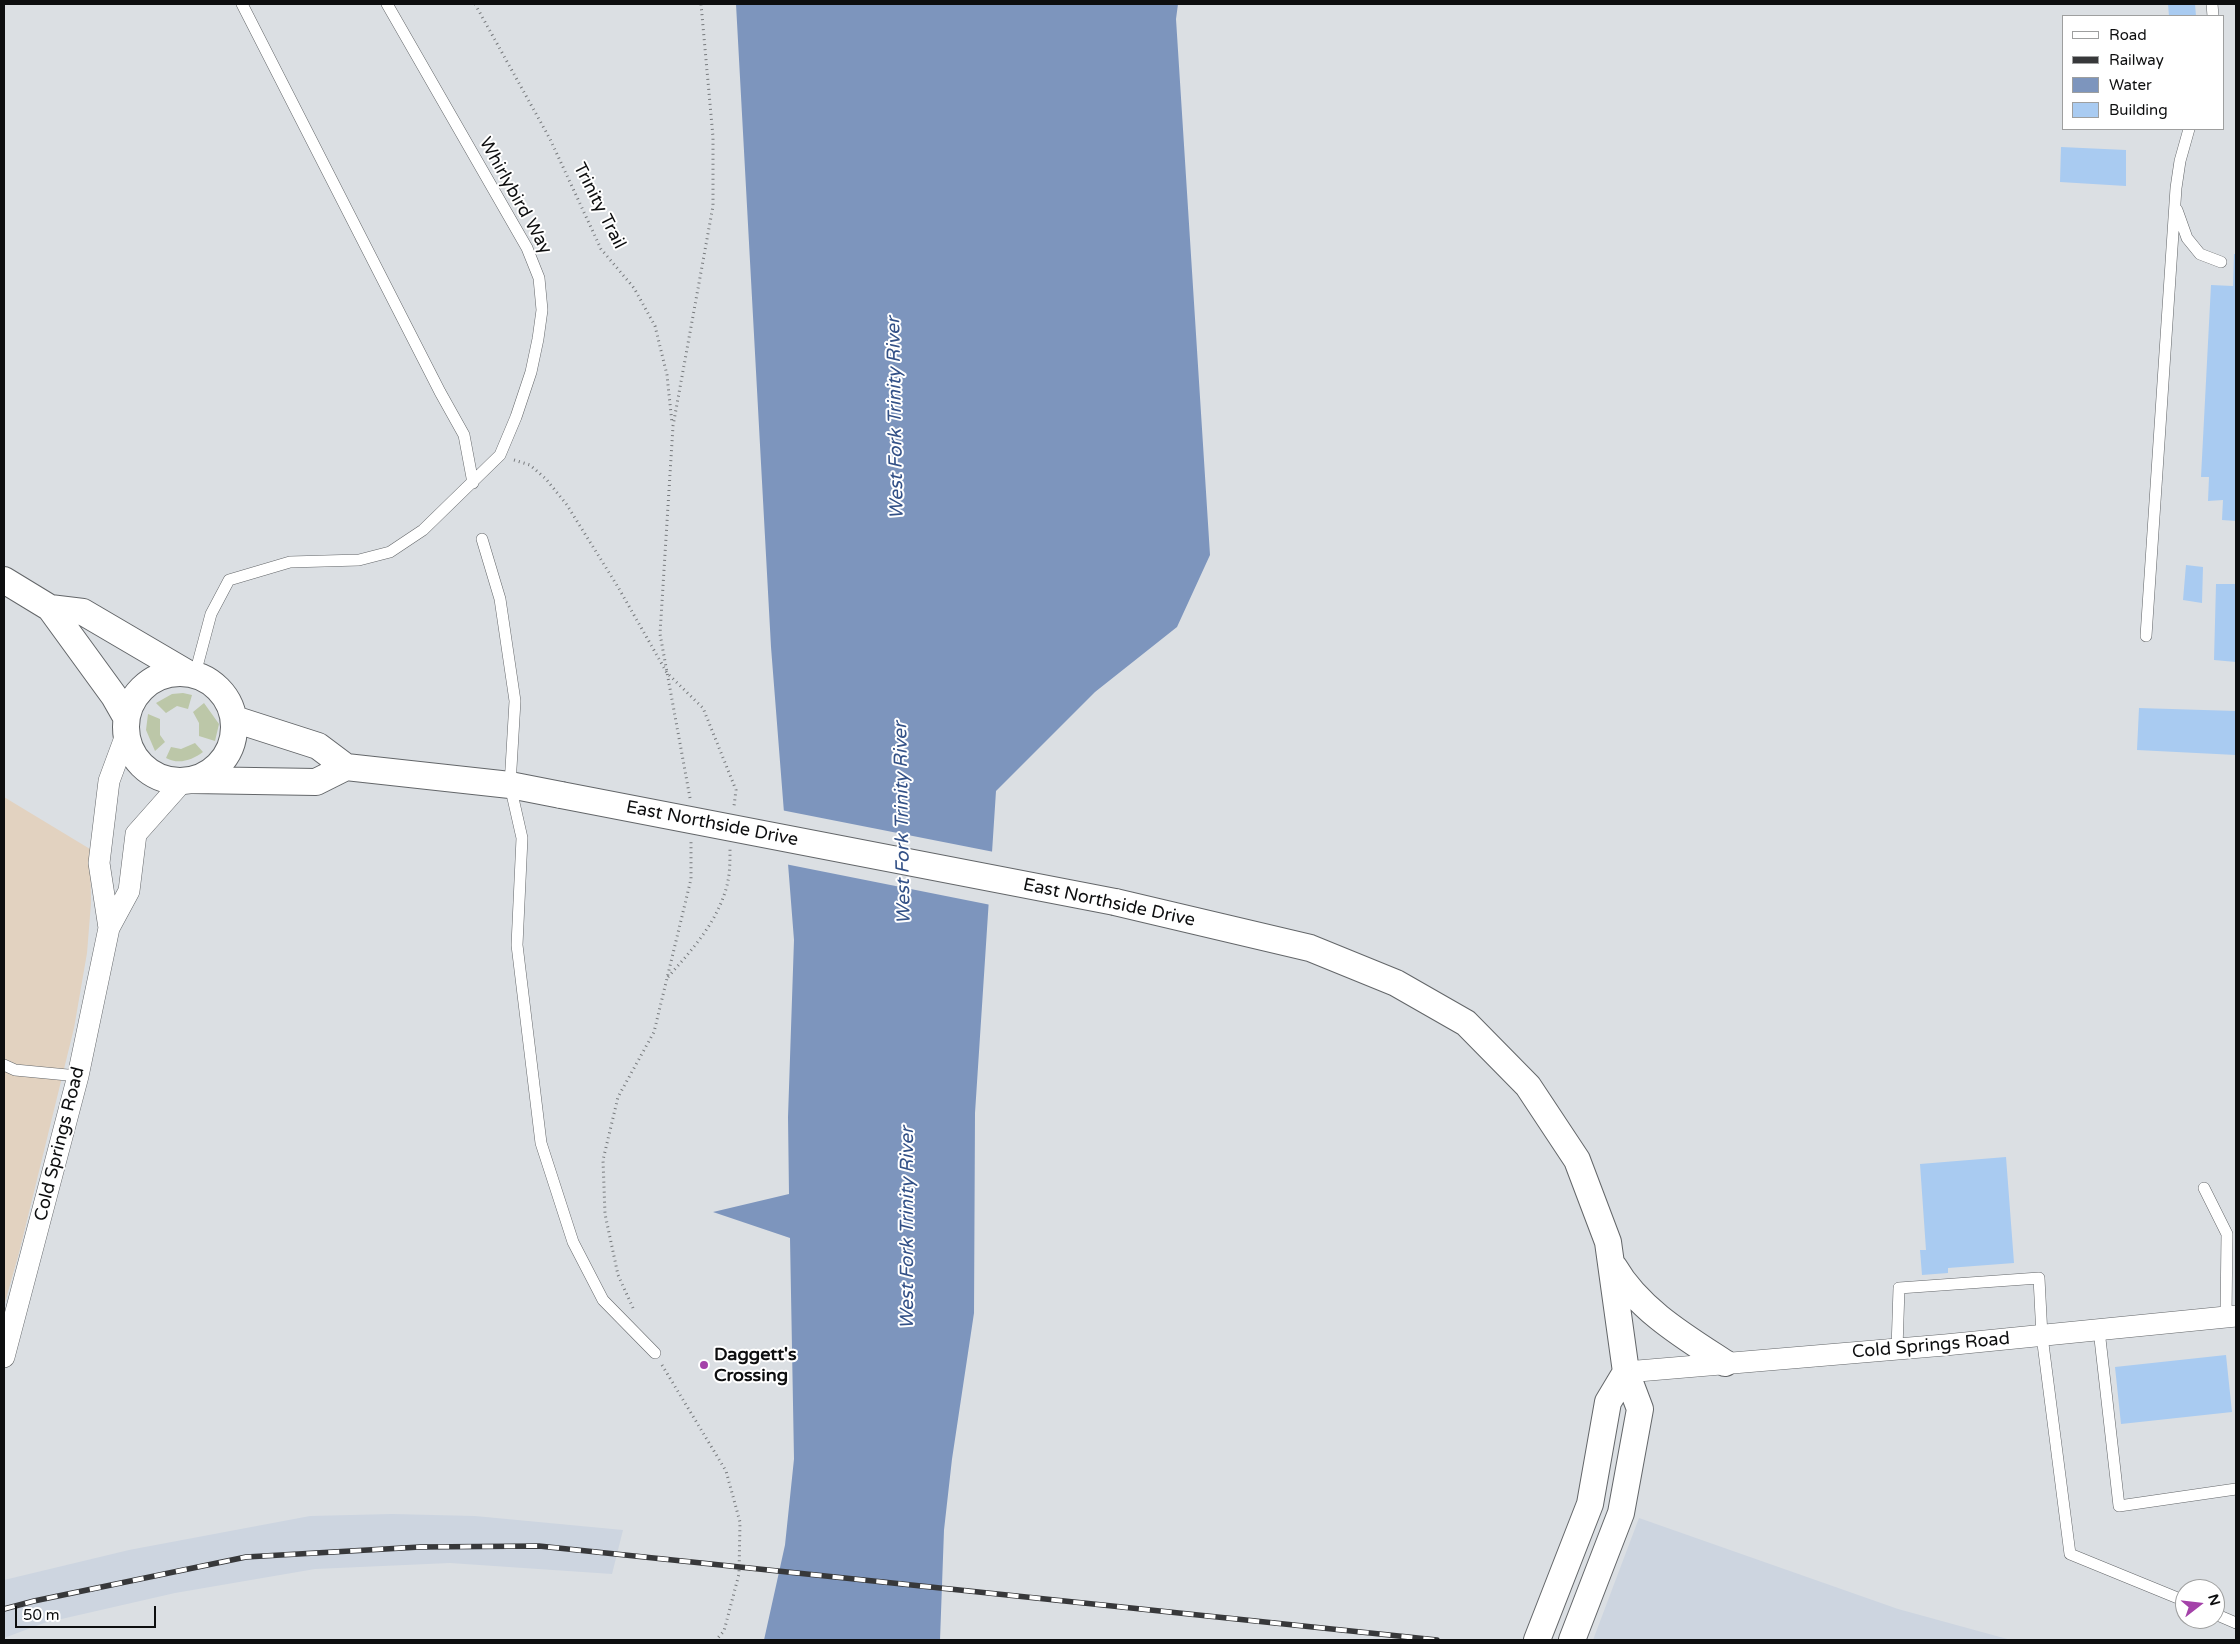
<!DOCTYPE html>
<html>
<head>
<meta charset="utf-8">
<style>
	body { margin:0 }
	#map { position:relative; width:2240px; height:1644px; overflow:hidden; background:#dbdfe3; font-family:"Varela Round",sans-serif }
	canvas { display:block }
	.frame { position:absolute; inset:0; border:5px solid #0d0e0f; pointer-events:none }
	.legend { position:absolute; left:2062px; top:15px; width:162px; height:115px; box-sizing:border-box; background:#fff; border:1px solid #9e9f9f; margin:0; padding:6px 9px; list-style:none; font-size:15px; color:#0d0e0f }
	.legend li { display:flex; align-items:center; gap:10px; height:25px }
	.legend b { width:25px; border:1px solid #9e9f9f }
	.north { position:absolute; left:2175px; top:1579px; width:50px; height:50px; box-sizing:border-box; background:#fff; border:1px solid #9e9f9f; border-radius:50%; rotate:74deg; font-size:14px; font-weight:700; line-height:20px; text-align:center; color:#0d0e0f }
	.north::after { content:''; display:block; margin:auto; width:18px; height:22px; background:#a442a9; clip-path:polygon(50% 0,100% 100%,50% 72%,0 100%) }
	.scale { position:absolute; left:15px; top:1606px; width:141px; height:22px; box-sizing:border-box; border:2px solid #0d0e0f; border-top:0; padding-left:6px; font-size:15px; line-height:18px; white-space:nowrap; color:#0d0e0f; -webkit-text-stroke:4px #fff; paint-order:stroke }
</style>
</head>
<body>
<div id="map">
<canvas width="2240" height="1644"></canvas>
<div class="frame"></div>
<ul class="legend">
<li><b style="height:6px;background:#fff"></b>Road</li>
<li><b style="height:6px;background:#37383a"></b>Railway</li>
<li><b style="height:14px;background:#7d95bd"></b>Water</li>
<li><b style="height:14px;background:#a9cbf1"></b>Building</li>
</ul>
<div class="north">N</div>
<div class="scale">50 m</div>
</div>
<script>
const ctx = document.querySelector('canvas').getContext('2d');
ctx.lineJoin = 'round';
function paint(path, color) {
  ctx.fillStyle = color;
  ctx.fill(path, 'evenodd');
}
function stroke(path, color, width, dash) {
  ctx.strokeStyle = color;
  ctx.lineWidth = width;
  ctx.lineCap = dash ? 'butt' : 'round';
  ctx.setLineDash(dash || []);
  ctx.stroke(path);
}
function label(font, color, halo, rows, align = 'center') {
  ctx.font = font + ' "Varela Round",sans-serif';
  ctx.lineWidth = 4;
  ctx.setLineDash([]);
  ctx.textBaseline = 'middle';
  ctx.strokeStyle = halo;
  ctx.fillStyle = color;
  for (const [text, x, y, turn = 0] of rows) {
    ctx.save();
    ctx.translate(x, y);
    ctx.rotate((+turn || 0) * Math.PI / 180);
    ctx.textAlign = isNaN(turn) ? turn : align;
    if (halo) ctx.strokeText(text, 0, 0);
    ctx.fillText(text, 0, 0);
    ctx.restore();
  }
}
const industrial = new Path2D(`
	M4,797L90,849L91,903L87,953L74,1028L19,1253L4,1306Z`);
const built = new Path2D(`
	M392,1514L475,1516L623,1530L612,1574L450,1563L315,1569L175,1593L44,1623L4,1638V1580L129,1550L310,1516Z
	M1639,1518L1898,1609L2011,1640H1593Z`);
const green = new Path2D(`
	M183,693L192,695L188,709L177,706L166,713L156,703L172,694Z
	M204,703L219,724L215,741L199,736V723L193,712Z
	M148,714L160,719V735L165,742L155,751L146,730Z
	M195,743L203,752C192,760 179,765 166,758L171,747L181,749Z`);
const water = new Path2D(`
	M736,4H1178L1176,19L1210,555L1177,627L1095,692L996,791L975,1113L974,1313L952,1459L944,1530L940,1640H764L785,1545L794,1459L790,1238L713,1212L789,1194L788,1117L794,940L771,647Z`);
const pier = new Path2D(`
	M781,810L994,852L991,905L785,864Z`);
const building = new Path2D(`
	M2168,4H2195L2196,16H2169Z
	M2061,147L2126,150V186L2060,182Z
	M2234,254H2236V521L2222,520L2223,500L2208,501L2209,477H2201L2211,285L2233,286Z
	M2186,565L2203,567L2202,603L2183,600Z
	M2216,584H2236V662L2214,660Z
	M2139,708L2236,711V755L2137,750Z
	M2006,1157L2014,1263L1948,1268V1273L1922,1275L1920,1250H1926L1920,1164Z
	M2226,1355L2232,1412L2121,1424L2115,1367Z`);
const path = new Path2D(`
	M475,4L550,139L601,249L634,288L655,326L667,375L672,423
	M514,460L530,465L546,479L567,505L618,587L667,673L703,708L736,790L734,806
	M690,798L660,634L673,426L713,206V137L701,4
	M668,977C693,949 720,919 728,881C730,871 730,860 730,849
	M633,1308L618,1275L605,1214L603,1160L618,1097L654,1032L691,879V842
	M662,1365L726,1471L740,1522L739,1574L724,1631L716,1640`);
const service = new Path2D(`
	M242,4L440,392L464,435L473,483
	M2212,4L2213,16
	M2177,210L2187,238L2200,254L2221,262
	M482,539L500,599L515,701L510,785L522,838L517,945L541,1143L573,1242L603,1300L655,1353
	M2146,636L2176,188L2180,161L2189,129
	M195,674L211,614L229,580L290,562L359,560L390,552L423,530L500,455L516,417L531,372L538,339L542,310L539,278L527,248L387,4
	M4,1065L15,1070L78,1076
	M2204,1188L2227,1234L2226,1316
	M2099,1330L2119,1506L2236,1489
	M1897,1349L1899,1288L2039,1278L2042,1336L2070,1554L2185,1601
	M2215,1614L2236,1623`);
const minor = new Path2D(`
	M109,928L99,863L109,781L126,735
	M4,1357L78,1076L109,928L129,891L136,834L183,781
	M1626,1372L1945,1345L2236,1316`);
const tertiary = new Path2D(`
	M4,580L50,608L114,696L126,717
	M50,608L83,612L187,673
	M126 727a54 54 0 1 1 108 0a54 54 0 1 1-108 0Z
	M234,719L318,746L346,767L510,785L561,795
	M193,780L316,782L346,767
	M1115,902L1310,948L1396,983L1466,1023L1528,1086L1577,1160L1608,1242L1626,1372L1640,1409L1621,1513L1572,1640
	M1614,1267C1638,1309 1685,1337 1725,1363
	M1537,1640L1590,1504L1608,1402L1626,1372`);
const rail = new Path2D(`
	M4,1609L34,1601L246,1557L420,1547L539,1546L1437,1640`);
const tertiaryBridge = new Path2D(`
	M561,795L1115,902`);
const markers = [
	[704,1365,5,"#a442a9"]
];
const streetNames = [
	["Whirlybird Way",515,196,61],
	["Trinity Trail",599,206,63],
	["East Northside Drive",712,824,11],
	["East Northside Drive",1109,903,12],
	["Cold Springs Road",60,1144,-76],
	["Cold Springs Road",1931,1346,-5]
];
const poiNames = [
	["Daggett's",714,1355],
	["Crossing",714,1376]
];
const waterNames = [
	["West Fork Trinity River",896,418,-91],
	["West Fork Trinity River",903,823,-91],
	["West Fork Trinity River",908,1228,-90]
];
paint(industrial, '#e2d2c0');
paint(built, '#cdd5e0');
paint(green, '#bcc7a8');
paint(water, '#7d95bd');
paint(pier, '#dbdfe3');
paint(building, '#a9cbf1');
stroke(service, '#636669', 12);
stroke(minor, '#636669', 22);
stroke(tertiary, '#636669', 28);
stroke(path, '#777a7d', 3, [1, 4]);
stroke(service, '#fff', 11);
stroke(minor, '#fff', 21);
stroke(tertiary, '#fff', 26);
stroke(rail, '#37383a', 5.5);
stroke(rail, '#fff', 4, [11]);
stroke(tertiaryBridge, '#636669', 28, []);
stroke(tertiaryBridge, '#fff', 26);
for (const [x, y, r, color] of markers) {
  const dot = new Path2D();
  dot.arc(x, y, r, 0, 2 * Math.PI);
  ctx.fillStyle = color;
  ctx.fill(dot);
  stroke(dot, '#fff', 2);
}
label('18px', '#0d0e0f', '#fff', streetNames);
label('bold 18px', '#0d0e0f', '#fff', poiNames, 'left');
label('italic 19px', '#335187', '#fff', waterNames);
</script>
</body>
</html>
